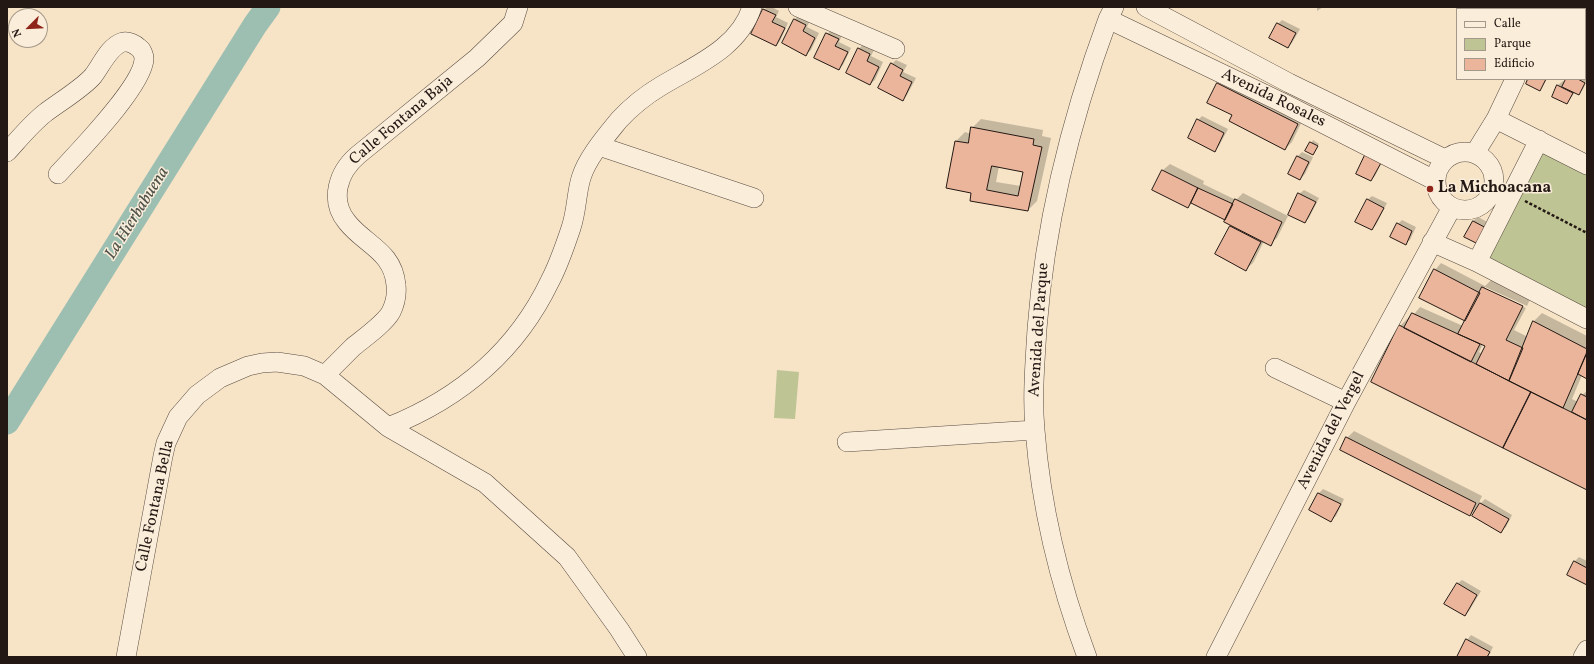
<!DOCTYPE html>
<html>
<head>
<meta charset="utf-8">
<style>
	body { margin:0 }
	#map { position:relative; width:1594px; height:664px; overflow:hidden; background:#f7e4c6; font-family:Vollkorn,serif }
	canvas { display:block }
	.frame { position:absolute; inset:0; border:8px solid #231813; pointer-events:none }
	.legend { position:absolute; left:1456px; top:8px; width:130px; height:72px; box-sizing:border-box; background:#faedda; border:1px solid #a4988a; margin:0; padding:5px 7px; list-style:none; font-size:12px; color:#231813 }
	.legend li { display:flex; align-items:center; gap:8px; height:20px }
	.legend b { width:20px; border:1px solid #a4988a }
	.north { position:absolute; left:8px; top:8px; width:40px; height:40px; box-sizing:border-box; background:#faedda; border:1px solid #a4988a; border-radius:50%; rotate:246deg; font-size:11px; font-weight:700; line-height:16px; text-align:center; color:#231813 }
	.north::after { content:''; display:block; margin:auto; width:14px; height:18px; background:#8f2418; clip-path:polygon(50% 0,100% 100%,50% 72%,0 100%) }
</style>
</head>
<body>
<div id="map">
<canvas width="1594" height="664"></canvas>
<div class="frame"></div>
<ul class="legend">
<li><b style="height:5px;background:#faedda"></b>Calle</li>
<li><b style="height:11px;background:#bec494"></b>Parque</li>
<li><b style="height:11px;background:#ebb59b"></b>Edificio</li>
</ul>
<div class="north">N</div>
</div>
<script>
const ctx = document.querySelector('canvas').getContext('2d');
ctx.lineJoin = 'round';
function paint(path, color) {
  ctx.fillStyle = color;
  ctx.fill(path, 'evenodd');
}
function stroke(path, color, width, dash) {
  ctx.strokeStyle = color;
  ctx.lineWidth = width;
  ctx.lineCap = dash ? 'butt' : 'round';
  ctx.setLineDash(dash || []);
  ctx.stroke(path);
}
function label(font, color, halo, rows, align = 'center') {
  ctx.font = font + ' Vollkorn,serif';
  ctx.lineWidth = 3;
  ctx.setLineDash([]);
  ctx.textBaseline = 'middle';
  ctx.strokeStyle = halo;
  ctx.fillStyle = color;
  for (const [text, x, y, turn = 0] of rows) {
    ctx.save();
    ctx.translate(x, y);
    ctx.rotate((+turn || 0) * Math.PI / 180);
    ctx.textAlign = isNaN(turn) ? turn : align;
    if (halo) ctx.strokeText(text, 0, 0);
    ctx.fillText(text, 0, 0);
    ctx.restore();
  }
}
const green = new Path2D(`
	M1544,145L1587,167V317L1484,265Z
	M777,370L799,372L795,419L774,418Z`);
const shadow = new Path2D(`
	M767,7H772L779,11L776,17L788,23L780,41L776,45L764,10Z
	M1317,7H1323L1317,11Z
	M799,15L810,20L807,27L819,33L811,50L806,54L795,19Z
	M1282,20L1300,29L1292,43L1288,47L1278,24Z
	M832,30L842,35L839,42L851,48L843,65L838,69L827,34Z
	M863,44L874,50L871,56L883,62L875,80L870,84L859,49Z
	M896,60L907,65L903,72L916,78L907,95L903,99L892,64Z
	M1585,76L1587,77V81L1583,89L1579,94L1575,92L1567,103L1553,96L1558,85L1563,81L1566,82L1567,79H1585Z
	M1224,77L1304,117L1292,142L1285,149L1218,84Z
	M1529,79H1547L1540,90Z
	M1202,116L1228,129L1219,146L1214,151L1198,120Z
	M981,119L1043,130L1042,136L1051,138L1037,201L1028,210L972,193L956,141L965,132L971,134L972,128ZM999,166L1024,171L1021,186L996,182Z
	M1313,140L1319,144L1313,154L1307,151Z
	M1371,149L1385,156L1375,176L1371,180Z
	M1302,152L1313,157L1305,174L1300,179L1289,173L1298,156Z
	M1170,164L1204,181L1203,184L1236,200L1243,193L1288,216L1277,238L1270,244L1264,241L1253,263L1246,269L1216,254L1231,225L1226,220L1192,203L1188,207L1154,189L1163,170Z
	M1304,190L1319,198L1309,218L1305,222L1299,194Z
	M1372,196L1387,203L1376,225L1372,229L1367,200Z
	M1478,217L1493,225L1466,236L1473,221Z
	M1402,220L1416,227L1410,240L1405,244L1398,224Z
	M1441,263L1485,286L1492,279L1531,297L1527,306L1485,287V290L1526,308L1514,330L1528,337L1533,322L1542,313L1587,336V378L1582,375L1572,399L1578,402L1582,395L1587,391V489L1400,326L1409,317L1411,318L1420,307L1463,326L1466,321L1435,270ZM1483,344L1486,345L1482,354L1479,352Z
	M1354,431L1482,496L1477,507L1485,499L1512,515L1506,527L1501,531L1479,506L1470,515L1347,438Z
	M1323,489L1344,499L1336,516L1331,520L1310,510L1319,493Z
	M1579,557L1587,561V584L1568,574L1575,561Z
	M1462,580L1481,591L1469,611L1465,615L1457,584Z
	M1471,635L1493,647L1488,657H1458L1467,640Z`);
const river = new Path2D(`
	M7,422L255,25L268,7`);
const building = new Path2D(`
	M1484,7H1514L1513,9H1488Z
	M763,9L776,15L772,22L785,28L776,46L751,34Z
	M794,19L806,25L803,31L815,38L806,56L782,43Z
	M1277,23L1296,33L1288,48L1269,38Z
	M826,33L839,39L835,46L848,52L839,70L814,58Z
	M858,48L870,54L867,61L879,67L870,85L846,73Z
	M891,63L903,70L900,76L912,82L903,101L878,88Z
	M1528,79H1546L1540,91L1526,84Z
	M1566,79H1578L1585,83L1579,95L1562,87Z
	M1217,83L1298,124L1285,150L1229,121L1232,115L1207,103Z
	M1557,85L1573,93L1567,104L1552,97Z
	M1197,119L1224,133L1215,152L1188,138Z
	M971,127L1034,139L1033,145L1042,147L1028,211L970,201L971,193L946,188L955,141L968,143ZM992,166L1023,172L1018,196L987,190Z
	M1310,142L1318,146L1313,155L1305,151Z
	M1366,153L1382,161L1371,181L1356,174Z
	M1297,156L1309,162L1300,180L1288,174Z
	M1162,170L1198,188L1188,208L1152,190Z
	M1198,188L1233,204L1225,220L1191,203Z
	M1298,193L1316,202L1305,223L1288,215Z
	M1235,199L1282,222L1271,246L1224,222Z
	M1367,199L1384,208L1372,230L1355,222Z
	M1473,221L1490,230L1482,246L1464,237Z
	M1397,223L1412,231L1406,245L1390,237Z
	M1230,226L1261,242L1246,271L1215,254Z
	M1434,269L1480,293L1465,321L1419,298Z
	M1482,287L1523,306L1506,340L1523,348L1509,381L1476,364L1485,346L1458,334Z
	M1412,313L1480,344L1471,362L1404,328Z
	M1533,321L1587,349L1586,355L1563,408L1509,381Z
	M1399,325L1531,392L1503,448L1371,382Z
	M1586,355L1587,356V379L1578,374Z
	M1531,392L1587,420V490L1503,448Z
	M1581,394L1587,397V420L1572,412Z
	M1346,437L1476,503L1470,516L1340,450Z
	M1318,493L1341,504L1331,522L1309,510Z
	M1480,503L1509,519L1501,533L1472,516Z
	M1574,561L1587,568V585L1567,575Z
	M1457,583L1477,595L1465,616L1444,604Z
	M1466,639L1490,652L1487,657H1457Z`);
const path = new Path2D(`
	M1525,201L1587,233`);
const minor = new Path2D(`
	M798,7L895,49
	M1146,7L1289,83L1445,159
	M1549,9L1550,7
	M1108,19L1281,102L1436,181
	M1496,119L1587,165
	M599,146L754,198
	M1436 181a29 29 0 1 1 58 0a29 29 0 1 1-58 0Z
	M7,152C19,139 31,124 45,113C58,103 83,88 93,76C101,66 109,46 123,42C128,41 135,44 139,48C142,50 144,55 144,59C143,86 78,152 58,174
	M1475,153L1496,119L1515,79
	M1432,242L1477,262L1587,319
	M1477,262L1539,140
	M1275,368L1346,402
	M325,375C334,366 344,356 353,347C364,338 385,323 391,312C395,304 397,294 396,285C393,251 365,245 347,222C329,200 338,172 358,155L477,58L513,23L518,7
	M388,427C461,398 516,352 550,281C559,264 565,246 571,228C577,210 576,195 581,178C587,158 606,136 619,120C631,107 646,95 661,86C696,65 739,48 752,7
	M847,442L1035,430
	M126,657L163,456L166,443L178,417L197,395L220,378L248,366L262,363L277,362L304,366L325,375L388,427L485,483L567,557L619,629L637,657
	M1087,657C1060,585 1041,507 1035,430C1032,397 1035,362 1037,329C1045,222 1071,119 1108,19L1114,7
	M1216,657L1346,402L1452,207
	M1583,657L1587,650`);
const markers = [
	[1430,189,4,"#8f2418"]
];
const streetNames = [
	["Avenida Rosales",1273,99,26],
	["Calle Fontana Baja",402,121,-40],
	["Avenida del Parque",1040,330,-86],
	["Avenida del Vergel",1332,431,-63],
	["Calle Fontana Bella",156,506,-78]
];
const poiNames = [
	["La Michoacana",1438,189]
];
const waterNames = [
	["La Hierbabuena",138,214,-58]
];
paint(green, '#bec494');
paint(shadow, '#0003');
stroke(river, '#9dbfb2', 25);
paint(building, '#ebb59b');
stroke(building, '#231813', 1);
stroke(minor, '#584b40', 20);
stroke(path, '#231813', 2.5, [3, 2]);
stroke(minor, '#faedda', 19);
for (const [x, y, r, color] of markers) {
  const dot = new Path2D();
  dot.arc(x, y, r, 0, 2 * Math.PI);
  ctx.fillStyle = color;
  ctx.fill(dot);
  stroke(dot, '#faedda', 1.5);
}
label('16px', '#231813', '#faedda', streetNames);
label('bold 16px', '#231813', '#faedda', poiNames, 'left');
label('italic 17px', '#4e524b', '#faedda', waterNames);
</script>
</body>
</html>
